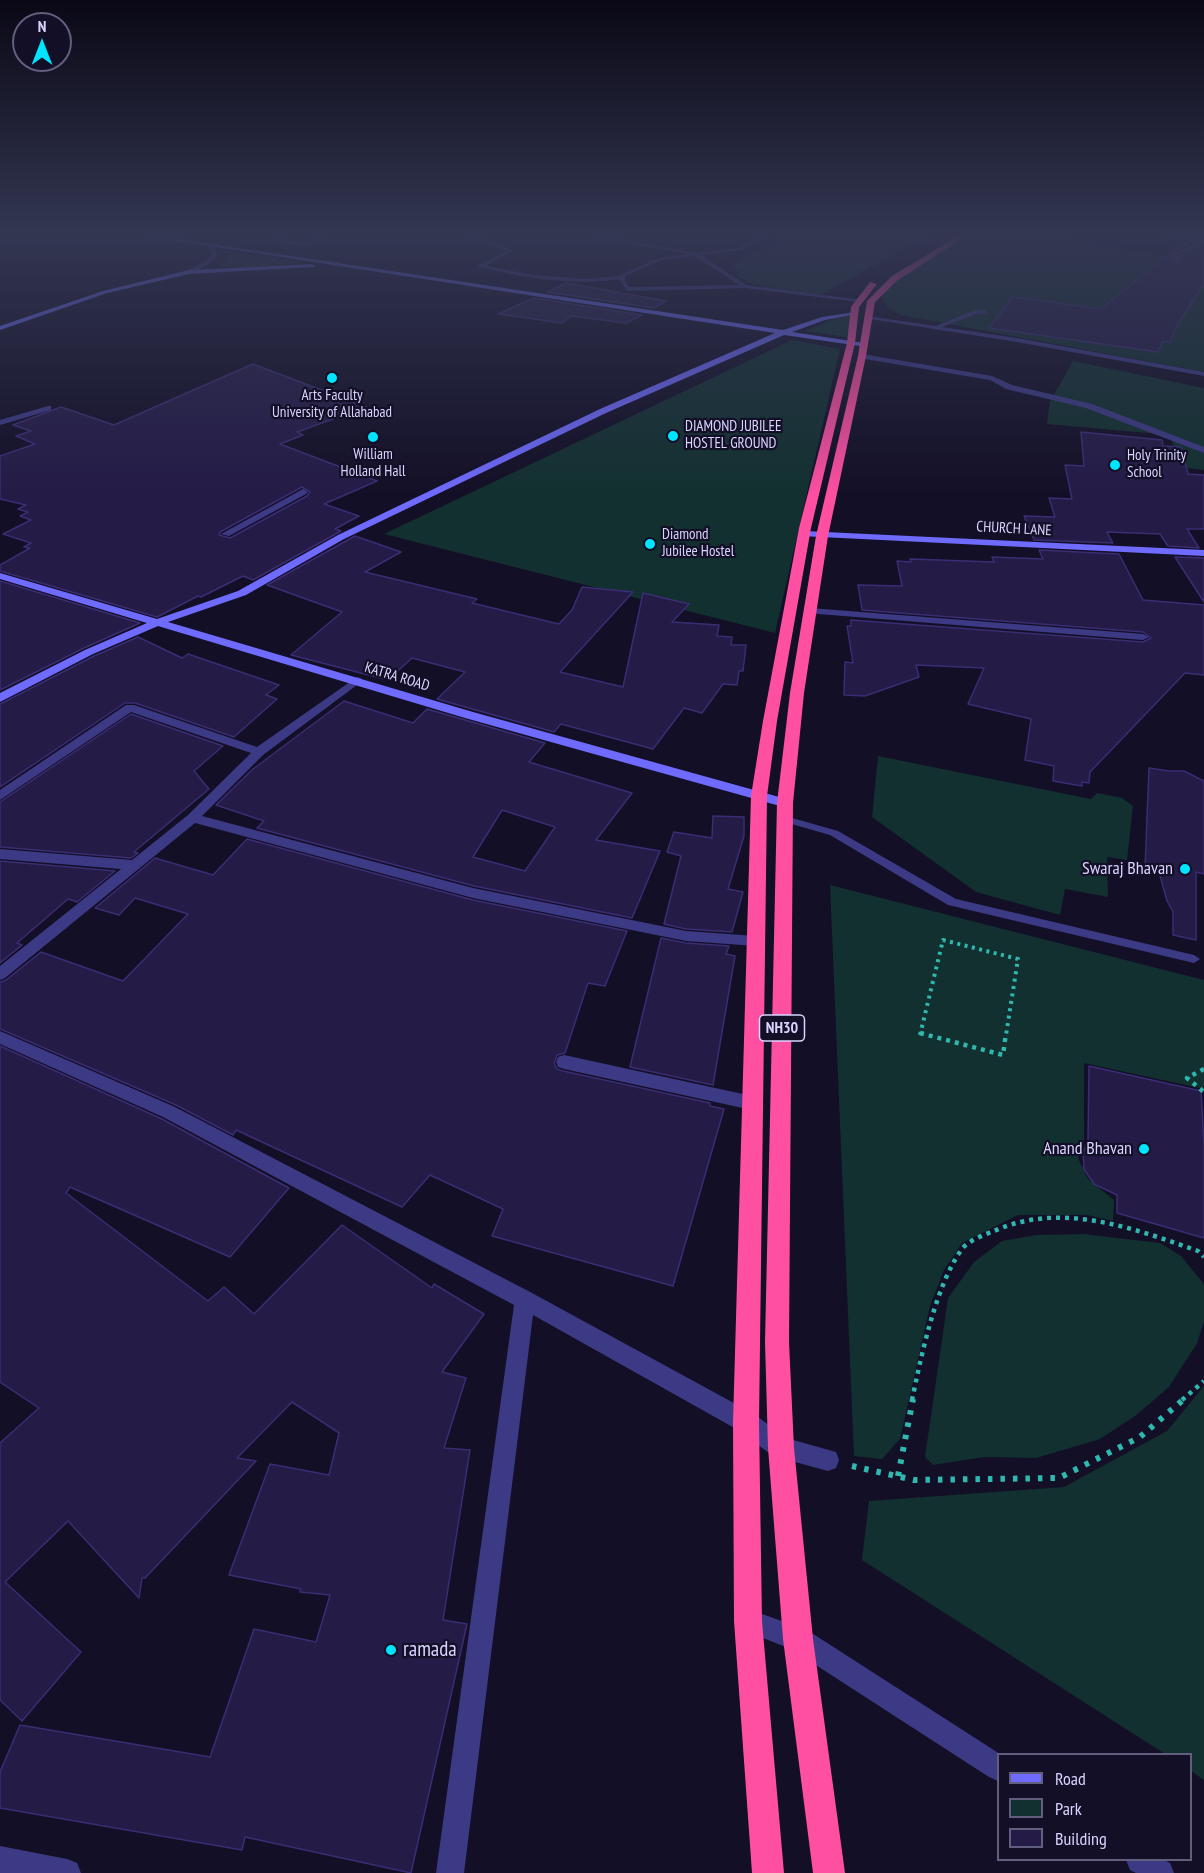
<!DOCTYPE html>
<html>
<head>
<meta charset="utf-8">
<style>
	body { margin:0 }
	#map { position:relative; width:1204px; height:1873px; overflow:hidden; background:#130f26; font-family:"PT Sans Narrow",sans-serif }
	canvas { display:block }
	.legend { position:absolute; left:997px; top:1753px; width:195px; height:108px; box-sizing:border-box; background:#130f26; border:2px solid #625e7d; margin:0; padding:8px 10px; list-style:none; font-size:18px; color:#d9d4ff }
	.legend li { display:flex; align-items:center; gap:12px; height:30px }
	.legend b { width:30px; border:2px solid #625e7d }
	.north { position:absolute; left:12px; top:12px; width:60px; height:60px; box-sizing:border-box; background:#130f26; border:2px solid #625e7d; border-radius:50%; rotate:0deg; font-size:16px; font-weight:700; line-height:24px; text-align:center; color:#d9d4ff }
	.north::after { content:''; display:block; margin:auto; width:21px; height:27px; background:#00e5ff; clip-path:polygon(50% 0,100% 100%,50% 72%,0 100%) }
</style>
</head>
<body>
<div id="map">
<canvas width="1204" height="1873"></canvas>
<ul class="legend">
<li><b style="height:8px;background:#6f6bff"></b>Road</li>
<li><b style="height:16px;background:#12302f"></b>Park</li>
<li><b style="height:16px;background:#241b47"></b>Building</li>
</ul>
<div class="north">N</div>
</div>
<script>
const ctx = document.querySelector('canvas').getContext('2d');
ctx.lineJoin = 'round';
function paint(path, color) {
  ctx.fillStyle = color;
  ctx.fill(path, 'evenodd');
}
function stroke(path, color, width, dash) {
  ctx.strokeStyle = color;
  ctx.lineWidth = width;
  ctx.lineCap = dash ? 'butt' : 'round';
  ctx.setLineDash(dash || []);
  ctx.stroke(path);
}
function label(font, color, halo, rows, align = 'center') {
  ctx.font = font + ' "PT Sans Narrow",sans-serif';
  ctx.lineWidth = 4.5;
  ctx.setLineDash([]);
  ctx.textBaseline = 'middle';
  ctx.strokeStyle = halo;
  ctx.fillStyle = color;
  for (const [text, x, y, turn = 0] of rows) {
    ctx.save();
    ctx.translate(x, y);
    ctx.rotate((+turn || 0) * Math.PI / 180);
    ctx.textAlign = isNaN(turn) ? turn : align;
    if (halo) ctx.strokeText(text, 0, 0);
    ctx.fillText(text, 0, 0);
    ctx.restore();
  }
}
const green = new Path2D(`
	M788,236H928L818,296L751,284L738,276L734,263Z
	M958,236H1055L1204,263V372L901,315L888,308L881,296L919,263Z
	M232,252L304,262L276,266L220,267Z
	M855,310L853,338L805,331Z
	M792,340L840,349L775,633L384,534Z
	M1073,361L1204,388V470L1177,467L1171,435L1047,424L1050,402Z
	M878,756L1091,799L1097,793L1122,798L1133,806L1127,860L1107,857L1108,897L1065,889L1060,915L976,892L872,817Z
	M830,885L1204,980V1089L1084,1063V1139L1078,1158L1088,1179L1114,1200L1113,1221L1087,1215H1018L962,1243L944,1270L930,1306L900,1439L882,1459L854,1456Z
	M1084,1234L1160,1243L1181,1256L1204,1284V1321L1197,1343L1169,1387L1135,1416L1100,1439L1036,1458L984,1457L933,1465L925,1457L948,1298L974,1262L1002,1241L1036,1235Z
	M1204,1386V1780L1191,1771L1190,1754H1165L862,1560L869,1501L1064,1487L1167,1431Z`);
const building = new Path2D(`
	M1182,243L1189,244L1171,253L1178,263L1183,259L1181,256L1204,245V284L1176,327L1170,342L1163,341L1158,352L989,328L1013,297L1101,309Z
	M566,283L572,284L666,301L654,308L547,292Z
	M534,298L642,315L626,323L571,316L562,323L498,314Z
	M253,364L366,407L297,432L303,435L280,444L377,481L324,504L359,516L335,529L341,531L253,580L243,576L201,597L198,596L157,617L0,571V565L30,548L24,547L31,543L3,534L31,520L20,516L28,512L18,509L26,505L0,499V456L35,444L16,436L31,431L13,425L61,407L114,425ZM302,487L310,492L307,496L230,538L219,535L220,532Z
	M1081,432L1162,440L1163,446L1181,447L1188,474L1204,475V529H1187L1199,548L1168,546L1160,534L1107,532L1113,543L1034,540L1024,516L1055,517L1049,498L1072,499L1065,465L1084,466Z
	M355,536L401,552L365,572L477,599L472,603L559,624L572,610L582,587L633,592L560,672L623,687L643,593L689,604L672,622L719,625L717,636L732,637L731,645H746L743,671H739L737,685L723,684L702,713L684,708L653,749L561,724L554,732L437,699L465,672L412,658L388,680L291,655L342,612L267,585Z
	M1039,550L1119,554L1143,600L1204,605V675L1185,673L1090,772L1089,783L1082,782V786L1053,781L1054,766L1025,760L1031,719L968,704L984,668L916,665L919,677L865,696L844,695L845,662L853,663L847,626H851V620L1143,642L1151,638L1143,632L862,610L858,585L902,586L897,561L911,562L910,559L994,562L992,557L1043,559Z
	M1175,557L1204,558V602Z
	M0,581L140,623L84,648L0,690Z
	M138,637L182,658L188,654L279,685L266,695L277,699L234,737L135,703H125L0,787V704L94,656Z
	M344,701L413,723L427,709L545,743L529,762L632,793L596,840L660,851L632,918L474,886L257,828L264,821L216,805L253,769ZM502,810L555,827L525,871L473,857Z
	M131,714L223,746L194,771L209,789L134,852L138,853L131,858L0,847V802Z
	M1149,768L1169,771H1184L1204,781V874L1196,872V940L1173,935V912L1167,901L1159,872L1145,868Z
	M713,816L744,817V836L728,889L743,892L732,932L686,929L664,924L681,856L667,852L674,832L712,838Z
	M247,839L473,900L627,931L605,986L588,983L565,1053L557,1055L554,1063L557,1069L563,1071L710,1103V1106L724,1109L673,1286L492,1236L503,1209L430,1175L402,1207L236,1130L233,1135L176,1105L0,1029V982L6,980L41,952L123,981L188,914L135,898L119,915L95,908L155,858L213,875Z
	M0,861L115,871L77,902L68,899L17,943L22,945L0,963Z
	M661,938L686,943L729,946L726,954L735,956L713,1085L630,1067Z
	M0,1046L162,1119L289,1188L230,1257L70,1187L66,1193L208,1301L224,1287L254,1314L342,1225L432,1288L434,1284L484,1314L442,1372L466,1378L444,1448L470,1450L443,1620L467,1624L411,1873L245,1837L242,1850L0,1808V1772L20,1725L210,1757L254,1629L316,1642L330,1595L300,1592L301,1589L229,1575L270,1464L329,1475L339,1433L292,1402L237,1458L256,1461L145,1578H142L139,1598L68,1521L5,1582L81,1652L22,1721L0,1700V1443L39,1408L0,1382Z
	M1089,1066L1201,1091L1204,1144V1238L1117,1213V1195L1094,1184L1084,1169L1083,1153L1088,1140Z`);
const pathFar2 = new Path2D(`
	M920,1035L943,940L1018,959L1006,1035`);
const pathFar1 = new Path2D(`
	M920,1033L1003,1055L1006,1033
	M1204,1069L1187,1078L1204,1092
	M912,1400C921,1357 936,1284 962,1249C969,1240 984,1235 994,1231C1061,1201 1133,1228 1198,1251L1204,1257
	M1182,1400L1204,1381`);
const path = new Path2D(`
	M852,1466L914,1480L1059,1478L1140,1437L1184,1399
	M898,1476L913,1399`);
const lane = new Path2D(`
	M278,236H283L278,240L307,243L318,236H323L308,246L272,242Z
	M459,236L488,240L513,251L486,266L533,275L586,279L619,276L658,258L687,254L591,236H601L696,253L738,248L762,236H768L741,250L701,255L746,285L862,300L859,302L745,288L627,291L619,279C572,286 526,278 479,267V265L507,251L491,244ZM695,256L739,285L629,287L625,281V276L661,260Z
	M985,310L987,313L976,314L942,327L1017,338L1204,372V376L1017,342L864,318L867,316L936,326L973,311Z
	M785,816L838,831L956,899L1194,955L1200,959L1194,963L948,905L830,835L781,821L780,819L781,817Z`);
const street = new Path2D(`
	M1162,236L1204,239V243L1178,255L1181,259L1178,261L1173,254L1196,243Z
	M207,244H211L218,254C211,263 199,272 187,273V271L207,260L212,254Z
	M862,354L992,376L1012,385L1092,404L1204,447V453L1086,408L1006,389L990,380L859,358Z
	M48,406H51V410L0,425V420Z
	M303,489L308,492L306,494L229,536L221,534Z
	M810,608L1143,634L1149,637L1143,640L806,613L805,611Z
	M357,677L361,678V682L263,755L202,816L473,888L686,931L756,936L761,937L764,941L761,945L756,946L686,941L473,898L195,823L5,978L0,980V966L121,869L0,859V849L132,860L188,815L251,753L131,712L0,800V790L126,705H134L257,747Z
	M0,1031L175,1107L532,1293L754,1414L786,1438L836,1452L839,1460L836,1468L828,1471L773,1456L738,1430L533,1315L464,1873H436L514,1305L163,1117L0,1044Z
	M564,1055L752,1096L758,1098L761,1103L758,1108L752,1110L564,1069L558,1067L556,1062L558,1057Z
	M748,1609L807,1630L1000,1754H998V1781L989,1777L791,1649L740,1629L736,1621L740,1613Z
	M0,1846L67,1859L77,1863L81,1873H0Z
	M1126,1860H1164L1170,1863L1174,1873H1136L1130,1870Z`);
const secondary = new Path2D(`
	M144,236H159L783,330L822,317L856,312V314L825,320L792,332L864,343L867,347L784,335L606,413L344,539L246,595L168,622L473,712L790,800L792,803L790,806H780L465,718L158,626L93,654L0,702V693L85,650L147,623L0,579V573L157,619L238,591L338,535L600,409L775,333Z
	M313,264L315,267L189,274L107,293L0,330V326L103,291L189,270Z
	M804,531L1204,550V556L801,536V532Z`);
const highway = new Path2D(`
	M958,236H966L898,280L875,302L866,356L828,536L804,693L793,803L789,1342L794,1448L813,1639L845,1873H813L783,1639L768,1448L765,1342L777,803L790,693L816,536L858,356L867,301L892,276Z
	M870,282L877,284L859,307L855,343L811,528L777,721L767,796L759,1422L762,1621L784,1873H752L734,1621L733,1422L751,796L763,721L799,528L847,343L851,307Z`);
const markers = [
	[332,378,6,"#00e5ff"],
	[673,436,6,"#00e5ff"],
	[373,437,6,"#00e5ff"],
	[1115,465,6,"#00e5ff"],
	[650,544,6,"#00e5ff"],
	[1185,869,6,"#00e5ff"],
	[1144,1149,6,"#00e5ff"],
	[391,1650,6,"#00e5ff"]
];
const farPoinames = [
	["Arts Faculty",332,396,"center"],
	["University of Allahabad",332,413,"center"],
	["DIAMOND JUBILEE",685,427],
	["HOSTEL GROUND",685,444],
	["William",373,455,"center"],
	["Holland Hall",373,472,"center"],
	["Holy Trinity",1127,456],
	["School",1127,473],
	["Diamond",662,535],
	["Jubilee Hostel",662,552]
];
const farStreetnames = [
	["CHURCH LANE",1014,529,3],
	["KATRA ROAD",397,677,17]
];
const shields = [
	[782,1028,45]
];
const shieldNames = [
	["NH30",782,1028]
];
const poiNames = [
	["Swaraj Bhavan",1173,869],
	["Anand Bhavan",1132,1149]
];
const nearPoinames = [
	["ramada",403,1650]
];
paint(green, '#12302f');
paint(building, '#241b47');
stroke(building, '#3b2d73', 1.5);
stroke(pathFar2, '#2fb8b0', 4, [3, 4.5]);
stroke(pathFar1, '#2fb8b0', 4.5, [4, 5]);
stroke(path, '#2fb8b0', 6, [4.5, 8]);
paint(lane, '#3d3a85');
paint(street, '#3d3a85');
paint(secondary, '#6f6bff');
paint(highway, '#ff4fa3');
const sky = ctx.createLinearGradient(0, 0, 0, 498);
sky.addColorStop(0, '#0a0815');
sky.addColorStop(0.47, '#333752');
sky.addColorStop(1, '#33375200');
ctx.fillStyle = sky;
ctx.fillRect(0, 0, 1204, 498);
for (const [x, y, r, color] of markers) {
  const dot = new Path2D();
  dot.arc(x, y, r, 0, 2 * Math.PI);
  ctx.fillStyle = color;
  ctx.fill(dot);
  stroke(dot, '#130f26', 2);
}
label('15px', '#d9d4ff', '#130f26', farPoinames, 'left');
label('15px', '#d9d4ff', '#130f26', farStreetnames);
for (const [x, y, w] of shields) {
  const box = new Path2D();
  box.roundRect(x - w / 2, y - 13, w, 26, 4.5);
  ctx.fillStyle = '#130f26';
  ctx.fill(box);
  stroke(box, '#d9d4ff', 1.5);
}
label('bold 16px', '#d9d4ff', null, shieldNames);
label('18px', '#d9d4ff', '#130f26', poiNames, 'right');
label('21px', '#d9d4ff', '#130f26', nearPoinames, 'left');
</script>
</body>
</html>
